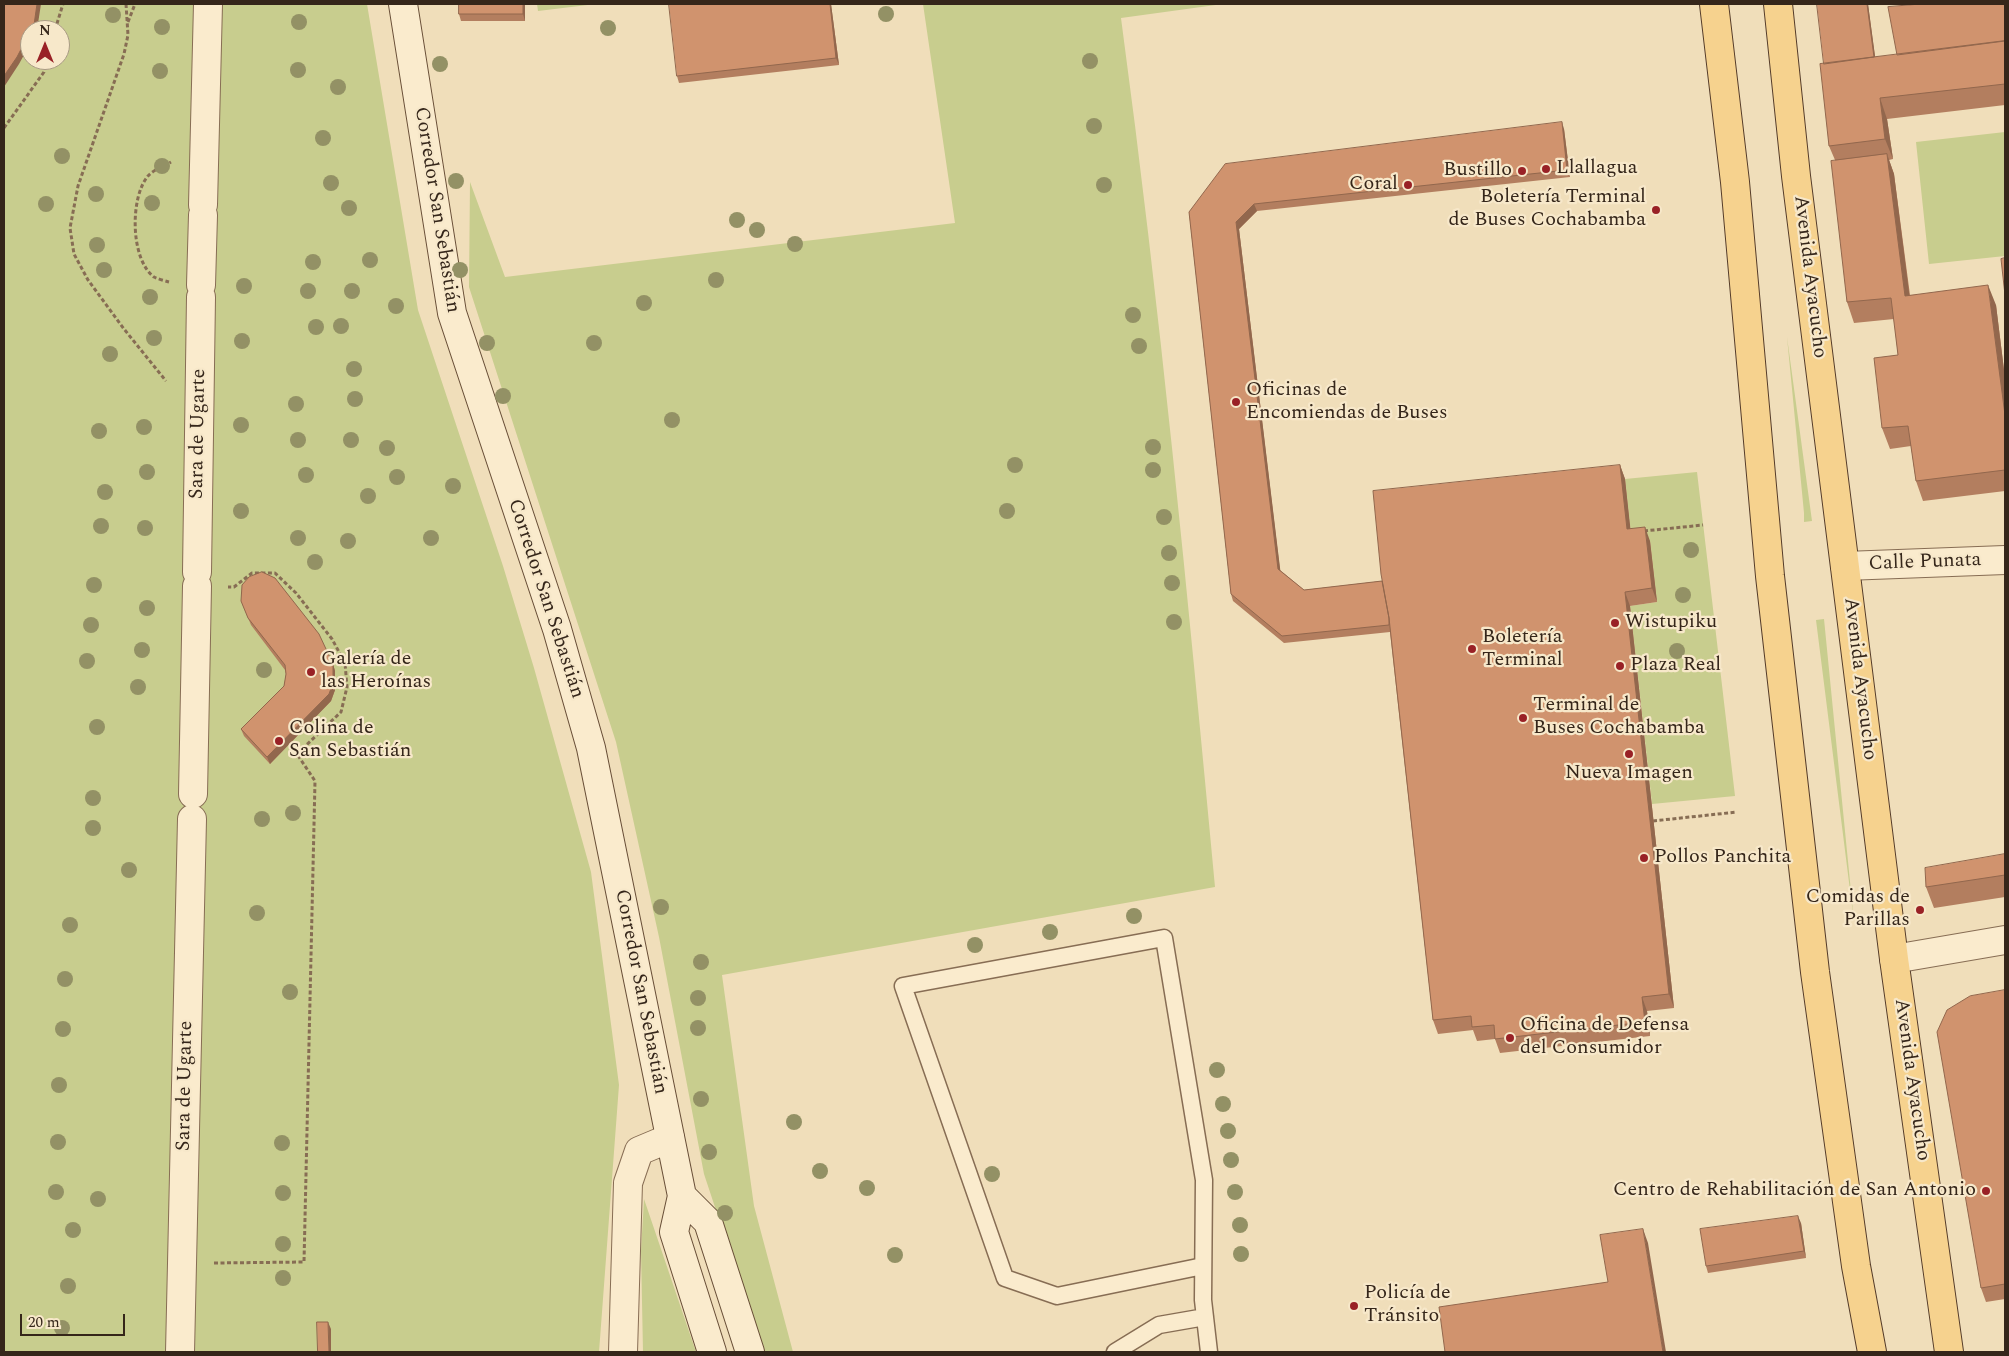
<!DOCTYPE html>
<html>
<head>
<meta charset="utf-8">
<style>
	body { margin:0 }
	#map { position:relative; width:2009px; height:1356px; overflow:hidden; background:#f0deba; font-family:Spectral,serif }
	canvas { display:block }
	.frame { position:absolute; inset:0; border:5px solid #35261a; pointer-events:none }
	.north { position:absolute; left:20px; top:20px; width:50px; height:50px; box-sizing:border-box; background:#f7e8ca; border:1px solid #a99a84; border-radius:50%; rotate:0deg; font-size:14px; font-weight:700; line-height:20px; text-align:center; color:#35261a }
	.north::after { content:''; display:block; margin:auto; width:18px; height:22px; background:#992126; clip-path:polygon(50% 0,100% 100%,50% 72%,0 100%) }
	.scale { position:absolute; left:20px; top:1314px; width:105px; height:22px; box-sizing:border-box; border:2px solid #35261a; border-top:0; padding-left:6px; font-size:15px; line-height:18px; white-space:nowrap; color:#35261a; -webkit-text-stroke:4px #f7e8ca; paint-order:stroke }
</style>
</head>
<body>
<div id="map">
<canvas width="2009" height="1356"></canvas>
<div class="frame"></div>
<div class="north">N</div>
<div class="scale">20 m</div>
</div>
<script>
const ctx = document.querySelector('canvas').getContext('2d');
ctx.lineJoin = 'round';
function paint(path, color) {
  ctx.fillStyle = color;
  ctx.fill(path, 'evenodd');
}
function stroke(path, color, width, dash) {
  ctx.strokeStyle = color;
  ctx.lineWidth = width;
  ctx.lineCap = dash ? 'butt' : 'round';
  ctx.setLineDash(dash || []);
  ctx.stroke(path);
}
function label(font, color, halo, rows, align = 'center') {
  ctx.font = font + ' Spectral,serif';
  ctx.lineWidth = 4.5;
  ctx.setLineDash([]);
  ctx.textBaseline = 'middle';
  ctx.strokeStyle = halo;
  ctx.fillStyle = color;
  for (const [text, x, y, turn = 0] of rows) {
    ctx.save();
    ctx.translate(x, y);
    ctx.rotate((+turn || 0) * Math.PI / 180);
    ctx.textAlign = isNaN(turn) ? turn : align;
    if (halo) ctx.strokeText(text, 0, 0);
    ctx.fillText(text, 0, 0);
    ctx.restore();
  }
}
const green = new Path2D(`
	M4,4H367L418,310L503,566L534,668L591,872L619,1085L599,1352H4ZM30,30H60V60H30Z
	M537,4H596L538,11Z
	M923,4H1223L1121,18C1160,307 1188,597 1215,887L722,975L754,1206L793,1352H763L704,1174L659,937L616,742L469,287L470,182L505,277L955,223Z
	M2005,132V256L1929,264L1916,142Z
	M1787,337L1812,521L1804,522V513Z
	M1697,472L1735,796L1652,804L1630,606L1657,602L1650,541L1632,543L1625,479Z
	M1824,619L1854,922L1816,620Z
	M644,1199L696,1352H643L641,1251Z`);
const path = new Path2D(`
	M126,4L128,35L124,54L78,186L70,228L74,254L88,280L124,329L166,381
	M128,22L135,4
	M55,30L63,4
	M4,128L44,72L47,60
	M169,282C165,281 158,279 154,277C130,259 130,197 148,176C153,170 164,166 171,162
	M1644,531L1703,525
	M1653,821L1737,812
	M214,1263L304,1262L315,781L297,754L341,712L347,687L345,663L332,639L296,593L275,573H252L234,587H228`);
const lane = new Path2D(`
	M1203,1266L1057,1296L1005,1278L903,986L1164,938L1204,1180L1203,1300L1209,1352
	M1115,1352L1159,1325L1205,1317`);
const street = new Path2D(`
	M203,205L208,4
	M201,285L203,215
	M1845,566L2005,560
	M197,572L201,297
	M193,794L197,586
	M1894,959L2005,940
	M180,1352L192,819
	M623,1352L628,1183L639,1151L670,1138`);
const secondary = new Path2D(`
	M403,4L452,313L557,629L591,748L682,1196L674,1232L712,1352
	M682,1196L708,1222L750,1352`);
const primary = new Path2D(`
	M1714,4L1735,182L1770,576L1815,972L1856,1266L1872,1352
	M1778,4L1796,176L1894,959L1949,1352`);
const trees = [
	[886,14],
	[113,15],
	[299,22],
	[162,27],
	[608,28],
	[1090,61],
	[440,64],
	[298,70],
	[160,71],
	[338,87],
	[1094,126],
	[323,138],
	[62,156],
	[162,166],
	[456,181],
	[331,183],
	[1104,185],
	[96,194],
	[152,203],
	[46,204],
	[349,208],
	[737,220],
	[757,230],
	[795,244],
	[97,245],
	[370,260],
	[313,262],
	[104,270],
	[460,270],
	[716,280],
	[244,286],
	[308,291],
	[352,291],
	[150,297],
	[644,303],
	[396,306],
	[1133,315],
	[341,326],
	[316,327],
	[154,338],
	[242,341],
	[487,343],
	[594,343],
	[1139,346],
	[110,354],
	[354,369],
	[503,396],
	[355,399],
	[296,404],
	[672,420],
	[241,425],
	[144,427],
	[99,431],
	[298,440],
	[351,440],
	[1153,447],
	[387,448],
	[1015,465],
	[1153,470],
	[147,472],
	[306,475],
	[397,477],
	[453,486],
	[105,492],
	[368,496],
	[241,511],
	[1007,511],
	[1164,517],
	[101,526],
	[145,528],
	[298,538],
	[431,538],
	[348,541],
	[1691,550],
	[1169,553],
	[315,562],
	[1172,583],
	[94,585],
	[1683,595],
	[147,608],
	[1174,622],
	[91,625],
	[142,650],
	[1677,651],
	[87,661],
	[264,670],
	[138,687],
	[97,727],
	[93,798],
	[293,813],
	[262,819],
	[93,828],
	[129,870],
	[661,907],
	[257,913],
	[1134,916],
	[70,925],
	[1050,932],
	[975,945],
	[701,962],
	[65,979],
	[290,992],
	[698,998],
	[698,1028],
	[63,1029],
	[1217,1070],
	[59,1085],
	[701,1099],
	[1223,1104],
	[794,1122],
	[1228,1131],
	[58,1142],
	[282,1143],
	[709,1152],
	[1231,1160],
	[820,1171],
	[992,1174],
	[867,1188],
	[56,1192],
	[1235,1192],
	[283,1193],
	[98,1199],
	[725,1213],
	[1240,1225],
	[73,1230],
	[283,1244],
	[1241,1254],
	[895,1255],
	[283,1278],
	[68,1286],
	[62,1328]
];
const wall = new Path2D(`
	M525,4V21H461L459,14Z
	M831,4L839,65L679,83L677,76Z
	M1868,4L1875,57L1897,55L2005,4V105L1887,119L1893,159L1889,160L1894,174L1910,295L1996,305L2005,378V491L1923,501L1916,481L1911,446L1890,449L1882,428L1898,355L1894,319L1854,323L1847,302L1835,160L1829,146L1824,64Z
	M1564,129L1570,177L1257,211L1239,229L1280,570L1304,590L1382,581L1620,465L1625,479L1630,528L1650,541L1657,602L1630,606L1674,1008L1647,1011L1650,1036L1500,1053L1495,1039L1477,1041L1473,1030L1438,1034L1433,1020L1390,632L1284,643L1233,601L1231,594L1189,212Z
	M241,601L333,664L335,671V690L331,701L270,764L244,736L241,729L284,686L286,674L285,670L251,625Z
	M2005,854V897L1934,908L1926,887Z
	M2005,990V1299L1986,1302L1981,1288Z
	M1801,1223L1806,1258L1708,1273L1706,1266Z`);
const shadedWall = new Path2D(`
	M37,4H41L37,30H31Z
	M523,4H525V21L523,14Z
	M830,4H831L839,65L836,58Z
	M1867,4H1868L1878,78L1876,71Z
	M30,32V44L19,64L4,87V76Z
	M1880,98L1887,119L1893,159L1885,139Z
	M1562,122L1564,129L1570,177L1567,170Z
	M1887,154L1894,174L1912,316L1905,296Z
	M1254,204L1257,211L1239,229L1281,576L1278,569L1236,222Z
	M1988,285L1996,305L2005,378V415Z
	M1620,465L1625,479L1632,543L1627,529Z
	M1645,527L1650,541L1657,602L1652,588Z
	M1625,592L1630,606L1674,1008L1669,994Z
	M333,664L335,671V690L331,701L270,764L267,757Z
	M1642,997L1647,1011L1650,1036L1645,1022Z
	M1798,1216L1801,1223L1806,1258L1804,1251Z
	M1643,1229L1648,1243L1666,1352H1663Z
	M328,1322L331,1329V1352H329Z`);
const building = new Path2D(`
	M4,4H37L34,25L31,30H30V32L17,57L4,76Z
	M459,4H523V14H459Z
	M669,4H830L836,58L677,76Z
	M1817,4H1867L1874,57L1824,64Z
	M1921,4H2005V41L1897,55L1888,7Z
	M2005,41V84L1880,98L1885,139L1829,146L1820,64Z
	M1562,122L1567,170L1254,204L1236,222L1278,569L1304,590L1382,581L1389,618V625L1282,636L1231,594L1189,212L1225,164Z
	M1887,154L1905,296L1988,285L2005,415V470L1916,481L1908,426L1882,428L1874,358L1898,355L1891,298L1847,302L1831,161Z
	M2005,258V295L2001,259Z
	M1620,465L1627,529L1645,527L1652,588L1625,592L1669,994L1642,997L1645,1022L1495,1039L1494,1025L1472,1027L1471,1016L1433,1020L1389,618L1381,574L1373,491Z
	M262,572L275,578L319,634L333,664V683L329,694L267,757L241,729L284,686L286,674L285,665L248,618L241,601L242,585L249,577Z
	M2005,854V875L1926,887L1925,868Z
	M2005,990V1284L1981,1288L1937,1032L1947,1010L1970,996Z
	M1798,1216L1804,1251L1706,1266L1700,1229Z
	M1643,1229L1663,1352H1445L1439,1307L1608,1282L1600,1235Z
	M317,1322H328L329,1352H318Z`);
const markers = [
	[1546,169,5,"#992126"],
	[1522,171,5,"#992126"],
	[1408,185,5,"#992126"],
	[1656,210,5,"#992126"],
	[1236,402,5,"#992126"],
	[1615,623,5,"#992126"],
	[1472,649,5,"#992126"],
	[1620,666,5,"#992126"],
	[311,672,5,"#992126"],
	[1523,718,5,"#992126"],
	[279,741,5,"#992126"],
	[1629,754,5,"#992126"],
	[1644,858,5,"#992126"],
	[1920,910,5,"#992126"],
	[1510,1038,5,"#992126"],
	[1986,1191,5,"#992126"],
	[1354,1306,5,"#992126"]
];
const poiNames = [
	["Llallagua",1556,169],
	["Bustillo",1512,171,"right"],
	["Coral",1398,185,"right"],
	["Boletería Terminal",1646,198,"right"],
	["de Buses Cochabamba",1646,221,"right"],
	["Oficinas de",1246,391],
	["Encomiendas de Buses",1246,414],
	["Wistupiku",1625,623],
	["Boletería",1482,638],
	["Terminal",1482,661],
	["Galería de",321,660],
	["las Heroínas",321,683],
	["Plaza Real",1630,666],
	["Terminal de",1533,706],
	["Buses Cochabamba",1533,729],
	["Colina de",289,729],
	["San Sebastián",289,752],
	["Nueva Imagen",1629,774,"center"],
	["Pollos Panchita",1654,858],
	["Comidas de",1910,898,"right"],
	["Parillas",1910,921,"right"],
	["Oficina de Defensa",1520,1026],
	["del Consumidor",1520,1049],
	["Centro de Rehabilitación de San Antonio",1976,1191,"right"],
	["Policía de",1364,1294],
	["Tránsito",1364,1317]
];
const streetNames = [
	["Corredor San Sebastián",436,210,81],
	["Avenida Ayacucho",1809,277,83],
	["Sara de Ugarte",199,434,-89],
	["Calle Punata",1925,563,-2],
	["Corredor San Sebastián",545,599,72],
	["Avenida Ayacucho",1859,679,83],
	["Corredor San Sebastián",640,992,79],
	["Avenida Ayacucho",1911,1080,82],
	["Sara de Ugarte",186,1086,-89]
];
paint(green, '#c8cd8e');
stroke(lane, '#876d54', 19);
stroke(street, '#876d54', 30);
stroke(secondary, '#684e37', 30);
stroke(primary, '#543b29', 30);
stroke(path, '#876d54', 3, [4, 2.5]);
stroke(lane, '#faebcd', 16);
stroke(street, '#faebcd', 28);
stroke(secondary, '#faebcd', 28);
stroke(primary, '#f6d28e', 28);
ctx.fillStyle = '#939165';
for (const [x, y] of trees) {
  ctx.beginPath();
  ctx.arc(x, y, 8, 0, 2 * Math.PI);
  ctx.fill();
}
paint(wall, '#b37e5f');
paint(shadedWall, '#92674d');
paint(building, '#d0936e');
stroke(building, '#92674d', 1);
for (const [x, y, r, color] of markers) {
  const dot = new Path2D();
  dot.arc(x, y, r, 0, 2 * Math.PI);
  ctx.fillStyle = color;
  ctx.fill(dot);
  stroke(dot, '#f7e8ca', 2);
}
label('20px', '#35261a', '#f7e8ca', poiNames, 'left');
label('20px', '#35261a', '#f7e8ca', streetNames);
</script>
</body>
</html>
